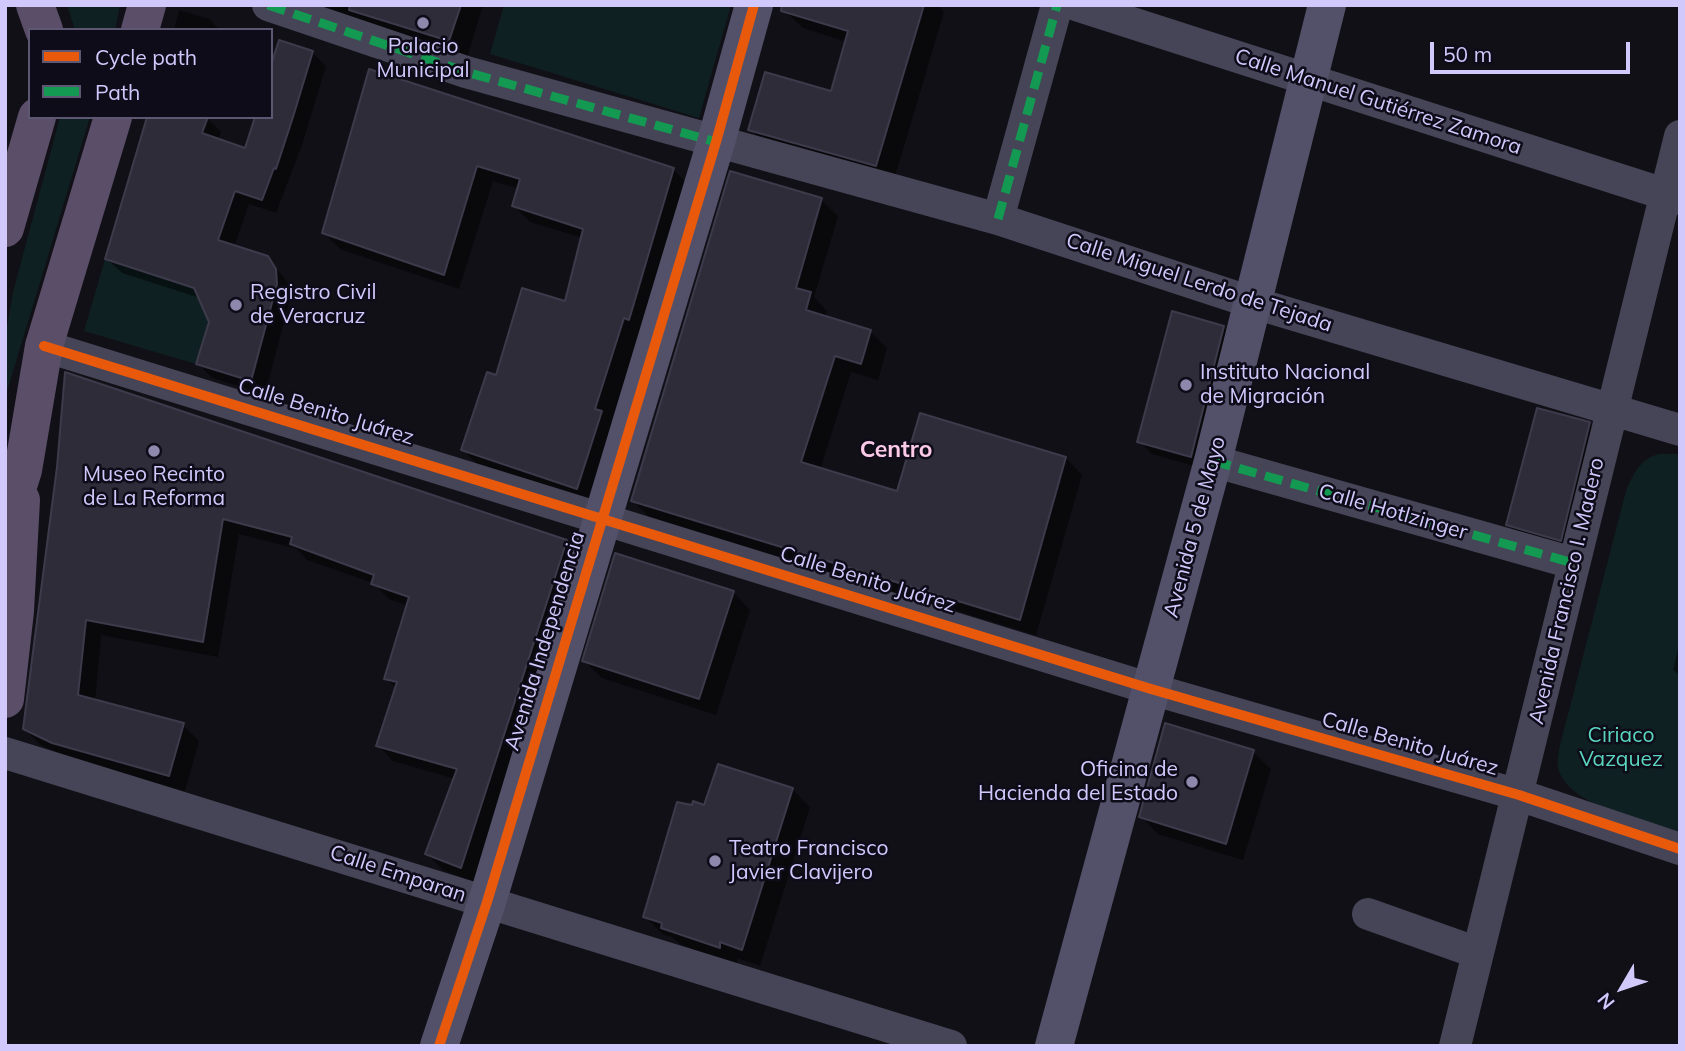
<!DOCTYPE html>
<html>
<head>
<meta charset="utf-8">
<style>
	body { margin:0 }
	#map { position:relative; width:1685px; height:1051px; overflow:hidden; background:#111016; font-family:Mulish,sans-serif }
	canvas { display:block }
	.frame { position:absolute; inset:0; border:7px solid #d1c8fc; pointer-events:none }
	.legend { position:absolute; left:28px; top:28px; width:245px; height:91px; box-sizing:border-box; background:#0f0c1a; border:2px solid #5d5774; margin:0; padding:9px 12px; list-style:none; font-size:21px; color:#d1c8fc }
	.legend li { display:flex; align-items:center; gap:14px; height:35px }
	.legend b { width:35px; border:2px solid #5d5774 }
	.north { position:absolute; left:1587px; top:953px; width:70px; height:70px; -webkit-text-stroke:5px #0f0c1a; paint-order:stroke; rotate:231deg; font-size:19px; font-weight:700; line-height:28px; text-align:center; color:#d1c8fc }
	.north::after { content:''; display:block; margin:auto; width:24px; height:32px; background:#d1c8fc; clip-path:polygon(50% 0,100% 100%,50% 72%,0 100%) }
	.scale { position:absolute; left:1430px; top:42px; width:200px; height:32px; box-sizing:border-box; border:4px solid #d1c8fc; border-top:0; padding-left:9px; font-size:21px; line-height:24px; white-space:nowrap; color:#d1c8fc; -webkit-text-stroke:5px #0f0c1a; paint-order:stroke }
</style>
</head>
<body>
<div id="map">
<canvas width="1685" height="1051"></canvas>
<div class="frame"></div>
<ul class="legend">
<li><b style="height:9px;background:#e8590c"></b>Cycle path</li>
<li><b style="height:9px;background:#139951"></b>Path</li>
</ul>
<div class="north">N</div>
<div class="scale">50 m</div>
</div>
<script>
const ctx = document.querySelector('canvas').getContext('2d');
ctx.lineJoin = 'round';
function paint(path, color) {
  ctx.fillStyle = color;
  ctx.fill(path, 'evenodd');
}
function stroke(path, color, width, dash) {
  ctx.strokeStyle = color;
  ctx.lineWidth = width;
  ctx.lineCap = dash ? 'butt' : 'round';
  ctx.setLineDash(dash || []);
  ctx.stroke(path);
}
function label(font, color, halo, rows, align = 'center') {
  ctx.font = font + ' Mulish,sans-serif';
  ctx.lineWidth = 5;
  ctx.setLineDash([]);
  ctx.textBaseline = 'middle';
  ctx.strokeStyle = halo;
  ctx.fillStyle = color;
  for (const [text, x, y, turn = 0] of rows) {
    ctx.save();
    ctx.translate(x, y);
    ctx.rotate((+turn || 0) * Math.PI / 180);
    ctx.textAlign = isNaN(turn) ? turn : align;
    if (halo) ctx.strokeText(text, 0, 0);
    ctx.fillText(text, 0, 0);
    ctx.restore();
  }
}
const green = new Path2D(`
	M67,5H120L115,30H75Z
	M504,5H731L699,118L490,54Z
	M60,117H90L5,398V339L13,292Z
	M105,259L194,288L209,322L196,364L84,331Z
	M1659,454H1680V832C1647,821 1565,806 1558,767C1557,761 1559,751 1560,745L1626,491C1633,474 1640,459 1659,454Z`);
const shadow = new Path2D(`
	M299,5H483L467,58Z
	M787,5H937L944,12L893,183L768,147L750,129L832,93L847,42L803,28L785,11Z
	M179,10L209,19L220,30H174Z
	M312,52L326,66L303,142L276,213L249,204L234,247L267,257L289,284L290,299L265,394L212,378L198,363L210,322L200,298L122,273L107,259L207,118L221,132L218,140L246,150L271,117Z
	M370,71L673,169L689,185L611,422L617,428L592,504L479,466L463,450L497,378L566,303L583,238L530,222L514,206L519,189L493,181L459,289L340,249L324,233Z
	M821,200L838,216L814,297L827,311L825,318L870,331L887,348L878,380L851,372L820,470L898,494L1066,458L1082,475L1036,635L649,517L633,501Z
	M1223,327L1237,340L1204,469L1152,454L1139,441Z
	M1589,424L1603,437L1574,553L1522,538L1508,525Z
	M59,467L566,542L582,558L476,883L443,870L427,854L455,779L393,761L378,745L397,689L386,678L408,606L389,599L373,583L307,560L297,549L239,534L218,657L101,635L95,701L183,725L199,741L185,791L70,758L41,745L24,729Z
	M733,592L750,610L716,715L602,678L584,661Z
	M1680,641V675L1673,670Z
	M1253,752L1271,769L1243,860L1158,834L1141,816Z
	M719,767L793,790L810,807L760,966L737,958V964L681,945L672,937L662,934L645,916L693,807L705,808Z`);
const building = new Path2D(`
	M350,5H461L449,41L349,10Z
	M782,5H924L876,166L748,130L765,72L831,91L848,31L781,11Z
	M279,40L313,51L293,117L276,169L274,168L262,200L235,191L218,240L268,256L276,269L277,284L251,381L196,364L209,322L194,288L105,259L147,117H208L202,133L245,148L255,117H271V65Z
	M369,69L674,168L629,320L624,318L595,409L602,411L577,489L461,450L487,372L496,375L522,288L565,301L583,229L512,206L520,179L477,166L444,275L322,233Z
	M730,171L822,198L796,288L811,292L806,310L871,330L861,364L835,356L801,462L897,491L920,413L1066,457L1020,620L631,501Z
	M1172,311L1224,326L1191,457L1137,442Z
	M65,372L567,540L461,868L425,854L457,769L376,746L397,682L384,679L409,597L371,584L374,575L290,544L292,537L223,519L203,642L86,620L78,695L184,723L169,776L52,743L23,729L57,467Z
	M1537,408L1590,422L1561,541L1506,525Z
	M615,553L734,591L699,699L582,661Z
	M1165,723L1254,750L1226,844L1139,817Z
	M718,764L793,788L742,950L720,942V948L661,928L662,923L643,917L677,802L692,805L693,801L704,805Z`);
const street = new Path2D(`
	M268,5L466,72L998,219L1254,303L1680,430
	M1076,5L1680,199
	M998,219L1057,5
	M44,346L1151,689L1519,795L1680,849
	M1213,461L1573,563
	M5,753L951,1046
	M1368,914L1478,953
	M1455,1046L1680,136`);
const secondary = new Path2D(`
	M439,1046L487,902L716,142L754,5
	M1054,1046L1213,461L1327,5`);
const primary = new Path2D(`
	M35,5L44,30
	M140,30L147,5
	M5,228L37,117
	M5,527L23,470L44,346L113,117
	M5,699L15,611L21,500`);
const quiet = new Path2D(`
	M268,5L466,72L716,142
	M998,219L1057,5
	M1213,461L1573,563`);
const cycleway = new Path2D(`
	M44,346L1151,689L1519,795L1680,849
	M439,1046L487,902L716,142L754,5`);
const markers = [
	[423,23,7,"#8e88ac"],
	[236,305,7,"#8e88ac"],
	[1186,385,7,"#8e88ac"],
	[154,451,7,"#8e88ac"],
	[1192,782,7,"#8e88ac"],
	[715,861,7,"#8e88ac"]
];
const poiNames = [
	["Palacio",423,47,"center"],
	["Municipal",423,71,"center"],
	["Registro Civil",250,293],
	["de Veracruz",250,317],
	["Instituto Nacional",1200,373],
	["de Migración",1200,397],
	["Museo Recinto",154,475,"center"],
	["de La Reforma",154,499,"center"],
	["Oficina de",1178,770,"right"],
	["Hacienda del Estado",1178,794,"right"],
	["Teatro Francisco",729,849],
	["Javier Clavijero",729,873]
];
const streetNames = [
	["Calle Manuel Gutiérrez Zamora",1378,102,18],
	["Calle Miguel Lerdo de Tejada",1199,283,18],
	["Calle Benito Juárez",326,412,17],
	["Calle Hotlzinger",1393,512,16],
	["Avenida 5 de Mayo",1195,527,-75],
	["Calle Benito Juárez",868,580,17],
	["Avenida Francisco I. Madero",1567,591,-77],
	["Avenida Independencia",545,641,-73],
	["Calle Benito Juárez",1410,744,16],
	["Calle Emparan",398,874,18]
];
const parkNames = [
	["Ciriaco",1621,736],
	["Vazquez",1621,760]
];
const neighbourhoodNames = [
	["Centro",896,450]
];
paint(green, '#0f2022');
paint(shadow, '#0007');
paint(building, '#2f2c3a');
stroke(building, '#3d3a4b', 2);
stroke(street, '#464457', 32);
stroke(secondary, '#53516a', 38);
stroke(primary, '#5a4e68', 38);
stroke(quiet, '#139951', 9, [18, 9]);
stroke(cycleway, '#e8590c', 10);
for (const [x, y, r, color] of markers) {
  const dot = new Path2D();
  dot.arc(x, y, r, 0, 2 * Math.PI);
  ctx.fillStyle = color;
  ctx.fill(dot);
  stroke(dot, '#0f0c1a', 2.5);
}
label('21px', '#d1c8fc', '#0f0c1a', poiNames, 'left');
label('21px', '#d1c8fc', '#0f0c1a', streetNames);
label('21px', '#5ad6bf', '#0f0c1a', parkNames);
label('bold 23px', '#fccae7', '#0f0c1a', neighbourhoodNames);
</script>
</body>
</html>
